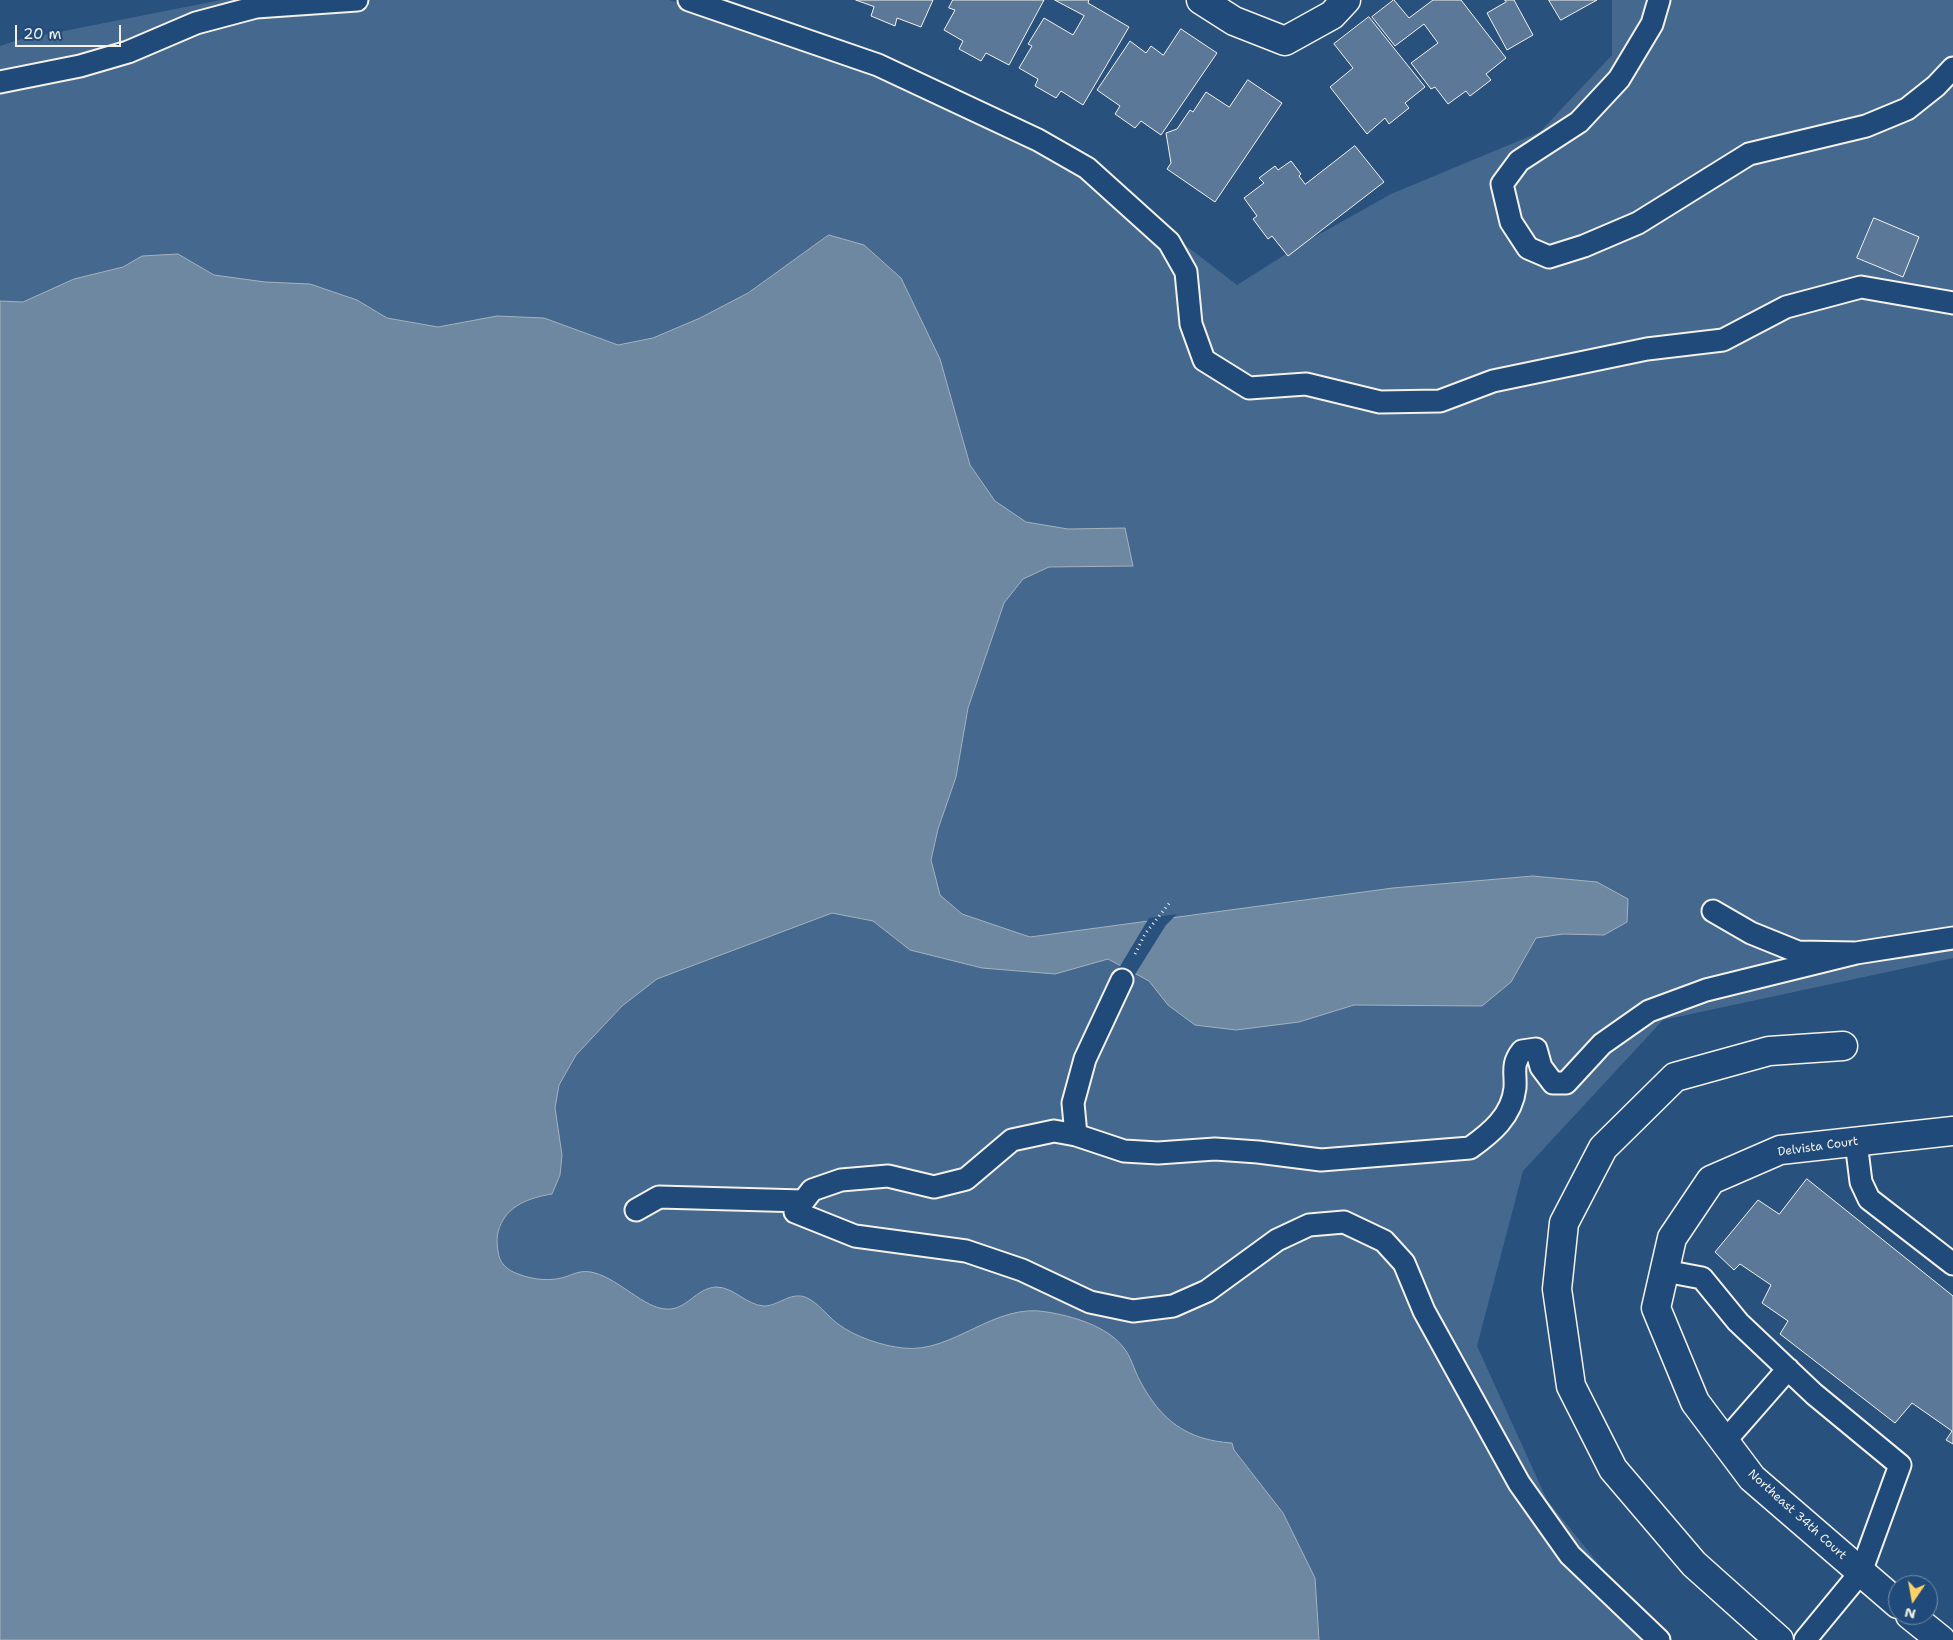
<!DOCTYPE html>
<html>
<head>
<meta charset="utf-8">
<style>
	body { margin:0 }
	#map { position:relative; width:1953px; height:1640px; overflow:hidden; background:#28517e; font-family:"Shantell Sans",sans-serif }
	canvas { display:block }
	.north { position:absolute; left:1888px; top:1575px; width:50px; height:50px; box-sizing:border-box; background:#1f4a7a; border:1px solid #748da6; border-radius:50%; rotate:192deg; font-size:14px; font-weight:700; line-height:20px; text-align:center; color:#f4f1e8 }
	.north::after { content:''; display:block; margin:auto; width:18px; height:22px; background:#ffd166; clip-path:polygon(50% 0,100% 100%,50% 72%,0 100%) }
	.scale { position:absolute; left:15px; top:25px; width:106px; height:22px; box-sizing:border-box; border:2px solid #f4f1e8; border-top:0; padding-left:6px; font-size:15px; line-height:18px; white-space:nowrap; color:#f4f1e8; -webkit-text-stroke:4px #1f4a7a; paint-order:stroke }
</style>
</head>
<body>
<div id="map">
<canvas width="1953" height="1640"></canvas>
<div class="north">N</div>
<div class="scale">20 m</div>
</div>
<script>
const ctx = document.querySelector('canvas').getContext('2d');
ctx.lineJoin = 'round';
function paint(path, color) {
  ctx.fillStyle = color;
  ctx.fill(path, 'evenodd');
}
function stroke(path, color, width, dash) {
  ctx.strokeStyle = color;
  ctx.lineWidth = width;
  ctx.lineCap = dash ? 'butt' : 'round';
  ctx.setLineDash(dash || []);
  ctx.stroke(path);
}
function label(font, color, halo, rows, align = 'center') {
  ctx.font = font + ' "Shantell Sans",sans-serif';
  ctx.lineWidth = 4;
  ctx.setLineDash([]);
  ctx.textBaseline = 'middle';
  ctx.strokeStyle = halo;
  ctx.fillStyle = color;
  for (const [text, x, y, turn = 0] of rows) {
    ctx.save();
    ctx.translate(x, y);
    ctx.rotate((+turn || 0) * Math.PI / 180);
    ctx.textAlign = isNaN(turn) ? turn : align;
    if (halo) ctx.strokeText(text, 0, 0);
    ctx.fillText(text, 0, 0);
    ctx.restore();
  }
}
const green = new Path2D(`
	M221,0H669L888,63L1089,171L1237,285L1302,244L1391,194L1540,132L1612,55V0H1953V958L1663,1020L1523,1171L1477,1346L1547,1500L1660,1640H0V46L18,40Z`);
const water = new Path2D(`
	M829,235L864,245L901,278L940,359L970,465L995,501L1026,522L1068,529L1125,528L1133,566L1049,567L1023,579L1004,603L968,708L956,777L938,829L931,860L940,895L962,914L1030,937L1393,888L1533,876L1597,882L1628,899L1627,922L1604,935L1563,934L1536,938L1511,982L1482,1006L1354,1005L1299,1022L1236,1030L1195,1025L1168,1005L1149,981L1108,959L1055,974L982,968L910,950L873,921L832,913L657,979L622,1006L576,1055L559,1085L555,1108L562,1155L560,1175L552,1194C534,1197 513,1203 503,1220C497,1230 496,1240 498,1251C499,1263 507,1270 518,1274C534,1280 552,1282 568,1276C578,1272 584,1270 595,1273C620,1280 644,1308 666,1309C686,1311 696,1288 716,1287C734,1287 746,1305 764,1306C778,1306 790,1292 805,1297C818,1302 827,1316 838,1324C855,1337 883,1346 903,1348C953,1354 994,1302 1047,1312C1072,1316 1107,1326 1123,1347C1131,1356 1134,1370 1140,1381C1161,1420 1186,1440 1232,1443L1234,1450L1283,1513L1315,1578L1319,1640H0V301L23,302L74,279L123,267L142,256L178,254L214,275L265,282L310,284L357,300L387,318L438,327L497,316L544,318L618,345L653,338L700,318L748,293Z`);
const pier = new Path2D(`
	M1177,914L1166,925L1134,976L1119,968L1149,918Z`);
const building = new Path2D(`
	M856,0H933L921,27L897,18L895,26L871,16L874,7Z
	M953,0H1044L1009,65L986,53L981,61L959,49L963,41L944,30L955,10L949,8Z
	M1055,0H1089L1088,3L1129,27L1083,105L1061,91L1056,98L1035,86L1038,79L1019,68L1032,46L1028,44L1044,18L1073,35L1084,16Z
	M1394,0L1409,18L1433,0H1461L1506,58L1486,74L1491,80L1470,96L1466,91L1448,104L1435,87L1431,89L1411,63L1438,43L1424,24L1395,46L1372,17Z
	M1505,0H1514L1533,35L1507,50L1487,13L1506,2Z
	M1549,0H1597L1561,20Z
	M1369,17L1425,87L1405,103L1409,108L1389,124L1385,118L1367,134L1330,87L1353,68L1334,44Z
	M1181,29L1217,53L1161,135L1141,121L1135,128L1115,114L1120,106L1097,90L1130,41L1146,53L1151,46L1163,55Z
	M1248,80L1282,103L1215,202L1167,169L1171,163L1166,133L1177,129L1190,110L1193,112L1206,92L1229,107Z
	M1355,146L1384,182L1288,256L1272,236L1268,239L1253,219L1257,216L1244,198L1264,183L1259,178L1275,166L1278,170L1291,161L1301,174L1299,176L1305,184Z
	M1874,218L1919,237L1903,277L1857,258Z
	M1807,1179L1953,1296V1444L1946,1440L1952,1431L1912,1403L1895,1423L1780,1334L1788,1321L1762,1303L1771,1285L1740,1264L1734,1270L1715,1252L1758,1200L1779,1214Z`);
const path = new Path2D(`
	M1135,954L1145,934L1171,901`);
const lane = new Path2D(`
	M689,0L878,65L1038,140L1087,168L1169,242L1186,272L1191,324L1204,360L1249,388L1306,384L1380,402L1440,401L1493,381L1647,349L1723,340L1786,307L1861,287L1953,303
	M1659,0L1652,24L1619,79L1579,122L1519,161L1502,184L1511,222L1528,248L1549,257L1584,246L1638,223L1749,154L1866,126L1907,109L1936,86L1953,68
	M0,82L80,66L128,52L196,23L256,7L357,0
	M1713,911L1751,933L1798,952L1856,953L1953,938
	M1122,980L1085,1059L1073,1103L1076,1135L1124,1151L1158,1153L1215,1149L1258,1152L1321,1160L1470,1148C1491,1133 1512,1116 1515,1088C1516,1072 1511,1065 1522,1051L1536,1049L1541,1067L1553,1083H1566L1602,1044L1649,1011L1706,990L1856,953
	M1076,1135L1054,1131L1012,1140L966,1179L934,1187L888,1176L841,1180L812,1190L795,1212L855,1236L966,1251L1022,1270L1090,1302L1133,1311L1173,1306L1207,1291L1277,1240L1309,1225L1344,1222L1384,1241L1404,1263L1424,1311L1519,1483L1570,1555L1659,1640
	M1856,1142L1861,1182L1869,1199L1953,1264
	M636,1210L659,1197L803,1201
	M1665,1271L1702,1278L1738,1322L1814,1394L1900,1465L1861,1572L1805,1640
	M1725,1441L1788,1369`);
const street = new Path2D(`
	M1201,0L1234,21L1285,41L1332,15L1346,0
	M1898,1604L1752,1478L1695,1402L1656,1308L1672,1238L1711,1180L1780,1150L1953,1131
	M1910,1615L1941,1640
	M1779,1640L1694,1564L1613,1469L1571,1386L1557,1289L1564,1223L1603,1148L1675,1077L1769,1051L1843,1046`);
const streetNames = [
	["Delvista Court",1818,1147,-8],
	["Northeast 34th Court",1797,1515,42]
];
paint(green, '#45688e');
paint(water, '#6e88a2');
stroke(water, '#a4b2be', 1);
paint(pier, '#28517e');
paint(building, '#5b7899');
stroke(building, '#f4f1e8', 1);
stroke(lane, '#f4f1e8', 25);
stroke(street, '#f4f1e8', 31);
stroke(path, '#f4f1e8', 3, [1, 4]);
stroke(lane, '#1f4a7a', 21);
stroke(street, '#1f4a7a', 28);
label('12px', '#f4f1e8', '#1f4a7a', streetNames);
</script>
</body>
</html>
